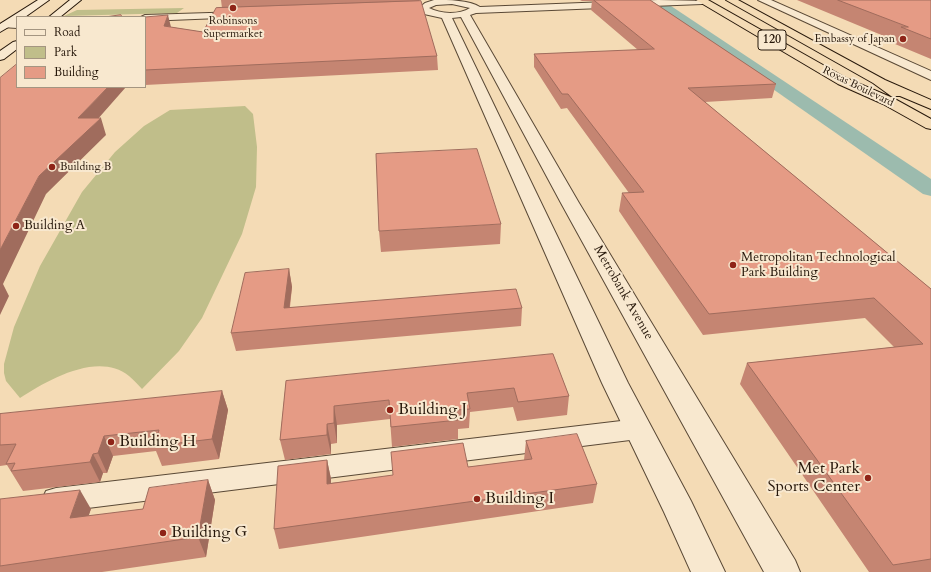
<!DOCTYPE html>
<html>
<head>
<meta charset="utf-8">
<style>
	body { margin:0 }
	#map { position:relative; width:931px; height:572px; overflow:hidden; background:#f4dbb5; font-family:Cardo,serif }
	canvas { display:block }
	.legend { position:absolute; left:16px; top:16px; width:130px; height:72px; box-sizing:border-box; background:#f8e8cf; border:1px solid #a49581; margin:0; padding:5px 7px; list-style:none; font-size:12px; color:#27180b }
	.legend li { display:flex; align-items:center; gap:8px; height:20px }
	.legend b { width:20px; border:1px solid #a49581 }
</style>
</head>
<body>
<div id="map">
<canvas width="931" height="572"></canvas>
<ul class="legend">
<li><b style="height:5px;background:#f8e8cf"></b>Road</li>
<li><b style="height:11px;background:#c0be8a"></b>Park</li>
<li><b style="height:11px;background:#e59b85"></b>Building</li>
</ul>
</div>
<script>
const ctx = document.querySelector('canvas').getContext('2d');
ctx.lineJoin = 'round';
function paint(path, color) {
  ctx.fillStyle = color;
  ctx.fill(path, 'evenodd');
}
function stroke(path, color, width, dash) {
  ctx.strokeStyle = color;
  ctx.lineWidth = width;
  ctx.lineCap = dash ? 'butt' : 'round';
  ctx.setLineDash(dash || []);
  ctx.stroke(path);
}
function label(font, color, halo, rows, align = 'center') {
  ctx.font = font + ' Cardo,serif';
  ctx.lineWidth = 4;
  ctx.setLineDash([]);
  ctx.textBaseline = 'middle';
  ctx.strokeStyle = halo;
  ctx.fillStyle = color;
  for (const [text, x, y, turn = 0] of rows) {
    ctx.save();
    ctx.translate(x, y);
    ctx.rotate((+turn || 0) * Math.PI / 180);
    ctx.textAlign = isNaN(turn) ? turn : align;
    if (halo) ctx.strokeText(text, 0, 0);
    ctx.fillText(text, 0, 0);
    ctx.restore();
  }
}
const green = new Path2D(`
	M184,8L177,13L64,16L77,10Z
	M245,106L253,114L257,147L256,187L242,234L202,318L179,351L142,389C138,385 134,380 129,376C98,351 48,380 20,398L6,381L4,373V364L14,327L40,266L82,192L115,152L144,126L170,110Z`);
const canal = new Path2D(`
	M661,1L665,2L931,179V196L923,194L657,8L655,5L657,2Z`);
const pedestrian = new Path2D(`
	M638,419L647,422L651,429L647,436L638,439L56,512L46,509L42,500L46,491L56,488Z`);
const minor = new Path2D(`
	M434,0C449,0 469,0 480,7L658,0L707,1L702,4L476,13L470,15L579,203L795,560L800,572H764L561,203L461,17L452,18L628,383L691,501L725,572H691L664,512L602,383L442,18L424,14L418,9L425,3ZM452,4L470,8C459,15 440,14 429,8L436,5Z
	M758,0H771L931,71V80Z
	M242,12L245,13L247,15L245,17L145,21V17H141L145,15Z
	M6,22H17V28L2,27L1,25L2,23Z`);
const secondary = new Path2D(`
	M38,0H49L25,17H17V22L0,32V24Z
	M70,0H81L60,17H49Z
	M17,41V49L4,59L0,60V51L13,42Z`);
const trunk = new Path2D(`
	M696,0H708L846,78L893,98L931,119V129L926,128L883,104L838,84Z
	M726,0H738L885,80L931,100V109L900,96H891L873,83Z`);
const wall = new Path2D(`
	M221,0H419L437,56L438,70L145,85V17L171,27L203,32L222,8Z
	M580,0H650L776,84L772,98L705,102L931,289V572H869L740,384L747,363L894,347L865,318L703,335L619,211L622,193H629L567,108L561,109L534,67V54L638,50L591,10L592,1H582Z
	M797,0H931V59L895,44L896,41Z
	M501,224L500,244L381,252L379,231Z
	M289,269L292,287L290,307L522,308L521,326L236,351L231,333Z
	M553,354L569,396L567,415L517,421L513,407L470,412L469,428L458,429V439L392,447L390,419L337,425V443L331,444V454L285,460L280,440L286,381Z
	M222,391L228,410L219,459L162,466L156,451L113,456L107,473H103L100,482L23,491L7,465L0,466V414Z
	M526,441L597,484L593,503L279,549L274,529L327,460L331,479V483L468,467L524,460Z
	M208,480L215,500L206,557L102,572H0V499L91,509L88,516L143,509Z`);
const shadedWall = new Path2D(`
	M168,15L171,27L164,26Z
	M108,87H126L89,129L101,118L106,135L46,194L3,284L9,296L0,315V250L39,176L78,118Z
	M289,269L292,287L287,326L284,308Z
	M222,391L228,410L219,459L212,439Z
	M334,406L337,425V443L334,423Z
	M327,424L331,444V454L327,435Z
	M104,436L113,456L107,473L98,453Z
	M93,454L103,473L100,482L90,462Z
	M327,460L331,479V503L327,484Z
	M208,480L215,500L206,557L198,537Z
	M80,490L91,509L81,538L70,518Z`);
const building = new Path2D(`
	M594,0H650L776,84L688,88L931,289V559L893,565L747,363L923,344L874,298L709,314L622,193L644,192L568,94H562L534,54L654,49Z
	M838,0H931V39L901,27H908Z
	M421,1L437,56L145,70V17L168,15L164,26L203,32L216,8Z
	M121,15L122,17H106Z
	M17,64V87H108L78,118H101L39,176L0,250V78Z
	M477,149L501,224L379,231L376,154Z
	M289,269L284,308L516,289L522,308L231,333L245,273Z
	M553,354L569,396L518,402L514,388L467,393L470,409L456,410L458,420L391,427L389,400L334,406V423L327,424V435L280,440L286,381Z
	M222,391L212,439L154,446L159,430L104,436L98,453L93,454L90,462L11,471L15,463L6,464L16,444L0,445V414Z
	M577,434L597,484L274,529L278,466L327,460V484L393,475L391,452L463,443L468,467L532,459L526,441Z
	M208,480L198,537L0,566V499L80,490L70,518L143,509L149,488Z`);
const markers = [
	[233,8,4,"#8f2418"],
	[903,39,4,"#8f2418"],
	[52,167,4,"#8f2418"],
	[16,226,4,"#8f2418"],
	[733,265,4,"#8f2418"],
	[390,410,4,"#8f2418"],
	[111,442,4,"#8f2418"],
	[868,478,4,"#8f2418"],
	[477,499,4,"#8f2418"],
	[163,533,4,"#8f2418"]
];
const farPoinames = [
	["Robinsons",233,21],
	["Supermarket",233,34],
	["Embassy of Japan",895,39,"right"],
	["Building B",60,167,"left"]
];
const farStreetnames = [
	["Roxas Boulevard",858,87,26]
];
const shields = [
	[772,40,28]
];
const shieldNames = [
	["120",772,40]
];
const poiNames = [
	["Building A",24,226],
	["Metropolitan Technological",741,258],
	["Park Building",741,273]
];
const streetNames = [
	["Metrobank Avenue",623,293,60]
];
const nearPoinames = [
	["Building J",398,410],
	["Building H",119,442],
	["Met Park",860,469,"right"],
	["Sports Center",860,487,"right"],
	["Building I",485,499],
	["Building G",171,533]
];
paint(green, '#c0be8a');
paint(canal, '#9cbbae');
stroke(pedestrian, '#5a4936', 2);
stroke(minor, '#5a4936', 2);
stroke(secondary, '#27180b', 2);
stroke(trunk, '#27180b', 2);
paint(pedestrian, '#f8e8cf');
paint(minor, '#f8e8cf');
paint(secondary, '#f8e8cf');
paint(trunk, '#f4dbb5');
paint(wall, '#c58572');
paint(shadedWall, '#a06c5d');
paint(building, '#e59b85');
stroke(building, '#a06c5d', 1);
for (const [x, y, r, color] of markers) {
  const dot = new Path2D();
  dot.arc(x, y, r, 0, 2 * Math.PI);
  ctx.fillStyle = color;
  ctx.fill(dot);
  stroke(dot, '#f8e8cf', 1.5);
}
label('11px', '#27180b', '#f8e8cf', farPoinames);
label('11px', '#27180b', '#f8e8cf', farStreetnames);
for (const [x, y, w] of shields) {
  const box = new Path2D();
  box.roundRect(x - w / 2, y - 10, w, 20, 3);
  ctx.fillStyle = '#f8e8cf';
  ctx.fill(box);
  stroke(box, '#27180b', 1);
}
label('bold 12px', '#27180b', null, shieldNames);
label('13px', '#27180b', '#f8e8cf', poiNames, 'left');
label('13px', '#27180b', '#f8e8cf', streetNames);
label('16px', '#27180b', '#f8e8cf', nearPoinames, 'left');
</script>
</body>
</html>
